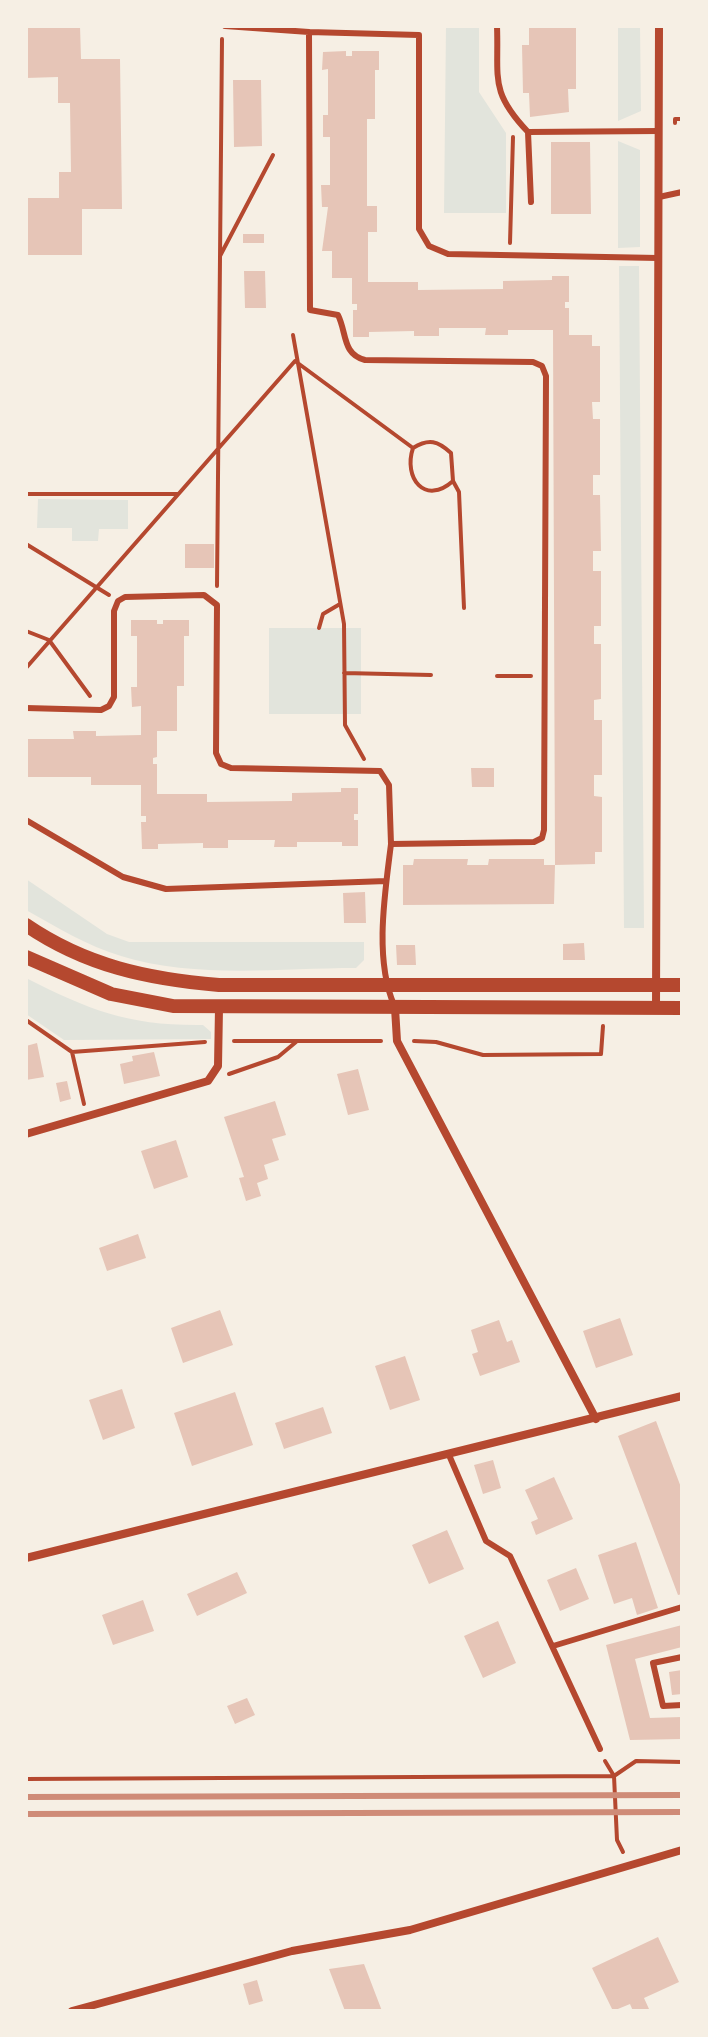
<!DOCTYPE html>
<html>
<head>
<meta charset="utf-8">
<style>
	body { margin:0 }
	#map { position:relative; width:708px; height:2037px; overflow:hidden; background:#f6efe4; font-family:"Fira Sans Condensed",sans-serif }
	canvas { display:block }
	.frame { position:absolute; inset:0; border:28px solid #f6efe4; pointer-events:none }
</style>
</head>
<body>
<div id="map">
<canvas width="708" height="2037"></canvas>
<div class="frame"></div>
</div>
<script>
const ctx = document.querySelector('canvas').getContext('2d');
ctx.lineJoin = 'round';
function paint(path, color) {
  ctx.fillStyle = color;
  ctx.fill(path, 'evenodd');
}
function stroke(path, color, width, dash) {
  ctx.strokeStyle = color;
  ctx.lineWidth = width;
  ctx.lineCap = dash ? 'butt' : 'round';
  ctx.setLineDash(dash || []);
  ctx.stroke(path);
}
const green = new Path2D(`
	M446,26H479V92L506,133V213H444Z
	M618,26H640L641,111L618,121Z
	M618,141L640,150V247L618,248Z
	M619,266H639L644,928H624Z
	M38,499L128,500V529H99L98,541H72V528H37Z
	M269,628H361V714H269Z
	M26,879L107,934L129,942H364V960L356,968C280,968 194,979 121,956C87,946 57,927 26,910Z
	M26,978C91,1011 130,1026 203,1025L211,1032V1039L64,1040L26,1014Z`);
const building = new Path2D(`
	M26,26H80L81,59H120L122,209H82V255H26V198H59V172H71L70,103H58V77L26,78Z
	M529,26H576V89H568L569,112L530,117L529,93H523L522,45H529Z
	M346,51V56H352V51H379V70H375V119H367V206H377V232H368V282H418V290L503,289V281L552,280V276H569V302H565V308H569V335H592V346H600V402H592L593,419H600V475H593V495H600L601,551H593V571H601V626H594V644H601V699L594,700V720H602V775H594V796L602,797V852H595V864L555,865L553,330H508V335H485L486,328H439V336H414V331L369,332V337H353V310H357V304H352V278H332V251H322L328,207H322L321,185H330V137H323V115H328V69L322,70L323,52Z
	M233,80H261L262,146L234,147Z
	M551,142H590L591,214H551Z
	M243,234H264V243H243Z
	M244,271H265L266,308H245Z
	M185,544H214V568H185Z
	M131,620H157V624H163V620H189V636H184V686H177V731H157V757L153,758V764H157V794H207V802L292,801V793L341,792V788H358V814H354V820H358V846H342V842H297V847H274L275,840H228V848H203V843L158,844V849H142L141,822H146V816H141V785H91V777H26V739H74L73,731H96V736L141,735V706L132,707L131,687H137V636H131Z
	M471,768H494V787H472Z
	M414,859H468L467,865H488L489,859H544V865H555L554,904L403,905V865H413Z
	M365,892L366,923H344L343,893Z
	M584,943L585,960H563V944Z
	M396,945H415L416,965H397Z
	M37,1043L44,1077L26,1080V1046Z
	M154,1052L160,1076L124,1084L120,1064L133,1061L132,1056Z
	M358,1069L369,1110L348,1115L337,1074Z
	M67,1081L71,1099L60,1102L56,1083Z
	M275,1101L286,1135L272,1139L279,1160L264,1165L268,1179L257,1183L261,1196L246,1201L239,1178L244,1177L224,1117Z
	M176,1140L188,1177L154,1189L141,1151Z
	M138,1234L146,1258L107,1271L99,1248Z
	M220,1310L233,1345L183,1363L171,1328Z
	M620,1318L633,1355L596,1368L583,1331Z
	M499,1320L507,1342L512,1340L520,1362L480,1376L472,1354L478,1352L471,1330Z
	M405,1356L420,1400L390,1410L375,1366Z
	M122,1389L135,1428L103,1440L89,1400Z
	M235,1392L253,1445L192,1466L174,1413Z
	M323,1407L332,1433L284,1449L275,1423Z
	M656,1421L682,1490V1594L678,1595L618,1436Z
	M493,1460L501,1488L483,1494L474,1465Z
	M554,1477L573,1519L536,1535L531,1522L538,1519L525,1490Z
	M447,1530L464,1569L429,1584L412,1545Z
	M636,1542L658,1608L637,1615L632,1598L614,1604L598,1555Z
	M576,1568L589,1599L560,1611L547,1580Z
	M237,1572L247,1593L197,1616L187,1594Z
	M143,1600L154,1631L113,1645L102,1615Z
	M498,1621L516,1663L483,1678L464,1636Z
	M682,1625V1647L635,1659L650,1718L682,1717V1739L630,1740L606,1645Z
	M682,1670V1694L672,1695L669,1672Z
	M247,1698L255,1715L235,1724L227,1706Z
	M658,1937L679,1982L644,1998L649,2009L644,2011H633L630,2004L613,2011L592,1968Z
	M364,1964L382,2011H345L329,1969Z
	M257,1980L263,2001L249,2005L243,1984Z`);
const path = new Path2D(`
	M675,123V119H682
	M510,243L513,137
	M220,256L273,155
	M293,335L344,624L345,725L364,759
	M453,481C425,506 403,478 413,448C429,438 438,441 451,453L453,481L459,492L464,608
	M26,494H178
	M26,544L109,595
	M217,586L222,39
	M319,628L323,614L340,604
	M26,631L49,640L90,696
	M26,668L295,361L413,448
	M344,673L431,675
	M497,676H531
	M26,1020L72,1052L205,1042
	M234,1041H381
	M414,1041L436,1042L483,1055L601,1054L603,1026
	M72,1052L84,1104
	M229,1074L278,1057L296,1042
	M605,1761L614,1776L636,1761L682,1762
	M26,1779L614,1776L617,1840L623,1852`);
const service = new Path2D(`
	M225,26L309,32
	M497,26C499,78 489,91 528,132L659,131
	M528,132L531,202
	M659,197L682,192
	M26,708L101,710L109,706L114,697V611L118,601L125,597L204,595L217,605L216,753L221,764L231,768L380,771L389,785L391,844
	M26,820L123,877L166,889L386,881
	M394,1005C374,959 385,893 391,844L534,842L542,838L544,830L546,376L542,366L533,362L365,360C342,354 347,333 338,315L310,310L309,32L419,35V229L429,246L448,254L658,258
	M449,1455L486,1541L510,1556L600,1749
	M553,1646L682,1607
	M682,1657L653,1663L663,1706L682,1705`);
const minor = new Path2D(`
	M395,1008L397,1041L596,1419
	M656,1008L659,26
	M26,1134L208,1081L218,1066L219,1008
	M26,1558L682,1396
	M72,2011L292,1951L410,1930L682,1850`);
const tertiary = new Path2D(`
	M26,925C86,966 148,979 219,985H682
	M26,957L111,994L173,1006L682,1008`);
const rail = new Path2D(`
	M26,1797L682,1795
	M26,1814L682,1812`);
paint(green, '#e2e4dc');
paint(building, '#e6c5b7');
stroke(path, '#b5482f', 4);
stroke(service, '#b5482f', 6);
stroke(minor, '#b5482f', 8);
stroke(tertiary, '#b5482f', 14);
stroke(rail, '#cf8b77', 6);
</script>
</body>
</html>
